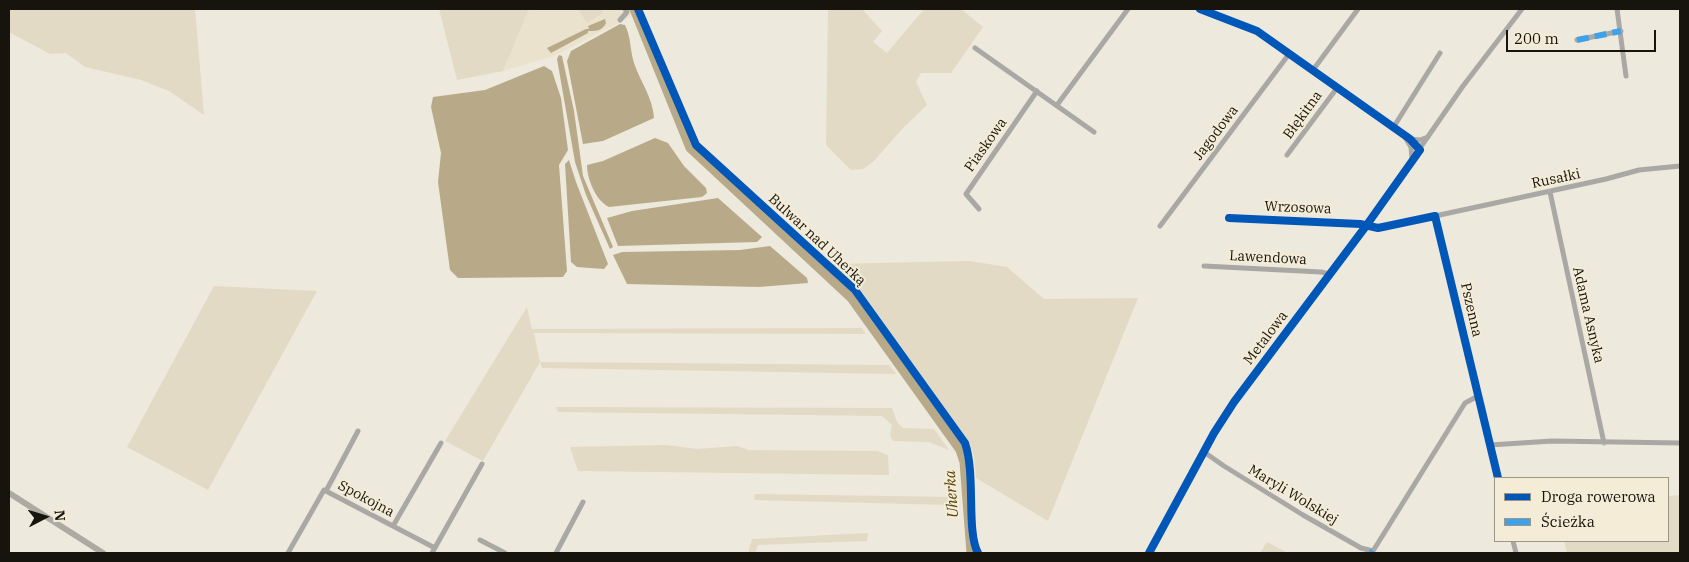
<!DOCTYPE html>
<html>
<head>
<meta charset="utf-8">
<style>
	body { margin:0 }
	#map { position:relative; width:1689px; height:562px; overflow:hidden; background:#eee9dd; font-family:"IBM Plex Serif",serif }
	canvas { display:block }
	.frame { position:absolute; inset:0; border:10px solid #17140d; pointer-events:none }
	.legend { position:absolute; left:1494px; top:477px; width:175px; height:65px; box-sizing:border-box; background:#f4ecd7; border:1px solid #9c9686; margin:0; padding:6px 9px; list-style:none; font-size:15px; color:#17140d }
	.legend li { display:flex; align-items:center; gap:10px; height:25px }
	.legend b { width:25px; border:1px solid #9c9686 }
	.north { position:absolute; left:20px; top:492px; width:50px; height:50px; -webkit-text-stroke:4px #f4ecd7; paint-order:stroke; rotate:85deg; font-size:14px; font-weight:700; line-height:20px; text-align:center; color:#17140d }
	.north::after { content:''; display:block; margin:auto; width:18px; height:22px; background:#17140d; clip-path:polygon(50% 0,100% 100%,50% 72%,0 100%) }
	.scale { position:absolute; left:1506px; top:30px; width:150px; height:22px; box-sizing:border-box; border:2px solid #17140d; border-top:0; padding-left:6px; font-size:15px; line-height:18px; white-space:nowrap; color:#17140d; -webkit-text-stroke:4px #f4ecd7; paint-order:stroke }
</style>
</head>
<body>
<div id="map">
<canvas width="1689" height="562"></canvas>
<div class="frame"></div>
<ul class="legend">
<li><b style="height:6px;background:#0057b8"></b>Droga rowerowa</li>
<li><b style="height:6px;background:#3da2e9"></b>Ścieżka</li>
</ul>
<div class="north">N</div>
<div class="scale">200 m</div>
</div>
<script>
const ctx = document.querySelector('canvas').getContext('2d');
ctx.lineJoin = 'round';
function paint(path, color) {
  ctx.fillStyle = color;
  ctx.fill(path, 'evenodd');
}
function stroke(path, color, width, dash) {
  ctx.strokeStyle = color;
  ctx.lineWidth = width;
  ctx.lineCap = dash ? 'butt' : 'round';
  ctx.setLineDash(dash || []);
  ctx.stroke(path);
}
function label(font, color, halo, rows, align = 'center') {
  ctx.font = font + ' "IBM Plex Serif",serif';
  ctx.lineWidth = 4;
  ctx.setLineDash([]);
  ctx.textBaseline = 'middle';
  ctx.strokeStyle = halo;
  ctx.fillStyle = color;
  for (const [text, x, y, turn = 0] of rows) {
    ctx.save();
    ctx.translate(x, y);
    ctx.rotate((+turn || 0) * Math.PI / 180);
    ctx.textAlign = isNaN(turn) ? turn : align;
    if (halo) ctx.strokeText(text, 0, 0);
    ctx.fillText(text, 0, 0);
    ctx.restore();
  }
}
const built = new Path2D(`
	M529,9H631L634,15L554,56L503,71Z`);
const green = new Path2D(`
	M9,9H195L204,115L169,91L141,80L85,67L66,53L50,54L9,32Z
	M439,9H529L503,71L457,80Z
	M578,9H600L603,13L587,23Z
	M828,9H862L882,31L873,42L887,53L924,9H961L983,27L951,73H921L916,82L927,105L903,128L873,162L863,169L851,170L826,145Z
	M970,261L1007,267L1044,299L1138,298L1048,521L976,478L974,456L969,442L854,284L830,264Z
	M214,286L317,291L208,490L127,447Z
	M527,307L532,329L862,328L866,334L534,333L540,362L889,365L896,374L542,368L540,362L483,461L445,441Z
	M556,407L892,408L897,422L903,428L934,429L949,450L929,442L893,441L890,435L892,425L882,416L558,412Z
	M667,445L697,449L737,446L749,450L877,451L888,455L889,475L578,471L570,447Z
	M755,494L952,497L948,505L754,500Z
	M1680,495V553H1567L1564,541H1668V496Z
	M868,533L867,541L758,545L755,553H748L752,539Z
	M1267,542L1288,553H1260Z`);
const water = new Path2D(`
	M605,19L606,23C602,32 594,31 588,31V33L551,53L547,48L586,29H589L588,26Z
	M620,24L625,25C631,37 630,50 634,63C640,81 653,98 654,118L603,141L583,144L567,61L571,51Z
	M559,55L562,56L574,111L583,176L613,247L610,249L586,195L575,162L557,59Z
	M544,66L552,71L561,98L568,150L559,165L567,271L563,277L458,278L450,270L438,182L441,153L431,107L433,97L485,90Z
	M655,138L668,143L684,166L706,188L707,193L702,197L609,207C596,201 587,179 587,165L603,161Z
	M569,160L576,182L608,264L604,269L577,267L571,262L565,164Z
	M718,198L762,237L757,242L618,246L607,218L632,211Z
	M770,246L807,278L808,283L759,287L627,284L613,255L622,252L740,250Z`);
const river = new Path2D(`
	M634,9L690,148L851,298L960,450L964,462L971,553`);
const minor = new Path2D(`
	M1200,9L1257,31L1410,139L1420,150
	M1617,9L1626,76
	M620,20L627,12L625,9
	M1577,40L1621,31
	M975,48L1094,132
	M1313,70L1358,9
	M1057,105L1128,9
	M1393,128L1440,53
	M1406,139L1411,147L1412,159
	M1410,139L1420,140L1428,137
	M1287,155L1337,88
	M1550,192L1604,443
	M979,209L966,194L1037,91
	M1435,216L1606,179L1639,170L1680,166
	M1229,218L1360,224L1378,228L1435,216L1498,478
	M1160,226L1289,54
	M1204,266L1321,272L1330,274
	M1490,445L1552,441L1680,443
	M1204,452L1224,466L1303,515L1361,548L1373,551L1465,403L1478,396
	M326,491L358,431
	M393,526L441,443
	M480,540L505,553
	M1513,541L1516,553
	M288,553L324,490L435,548
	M432,553L482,464
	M556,553L583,502
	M1149,553L1214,433L1234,402L1366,226L1463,86L1522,9`);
const major = new Path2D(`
	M9,493L103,553`);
const quiet = new Path2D(`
	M1577,40L1621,31
	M1371,553L1373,551`);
const cycleway = new Path2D(`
	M638,9L696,145L855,290L965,443C976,475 966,531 978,553
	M1229,218L1360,224L1378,228L1435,216L1498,478
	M1149,553L1214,433L1234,402L1366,226L1420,150L1410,139L1257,31L1200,9`);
const streetNames = [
	["Błękitna",1303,115,-54],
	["Jagodowa",1216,133,-53],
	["Piaskowa",986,145,-55],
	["Rusałki",1556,179,-12],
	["Wrzosowa",1298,208,2],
	["Bulwar nad Uherką",817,240,43],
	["Lawendowa",1268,258,3],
	["Pszenna",1471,310,77],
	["Adama Asnyka",1588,315,77],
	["Metalowa",1266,338,-53],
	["Maryli Wolskiej",1293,495,31],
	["Spokojna",366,499,28]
];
const waterNames = [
	["Uherka",952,494,-94]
];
paint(built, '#ebe2cd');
paint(green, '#e2dac5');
paint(water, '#b8aa88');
stroke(river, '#b8aa88', 9);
stroke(minor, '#aaa8a4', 5);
stroke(major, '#adaaa3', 6);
stroke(quiet, '#3da2e9', 6, [12, 6]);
stroke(cycleway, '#0057b8', 8);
label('14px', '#17140d', '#f4ecd7', streetNames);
label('italic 15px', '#544107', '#f4ecd7', waterNames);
</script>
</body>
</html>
